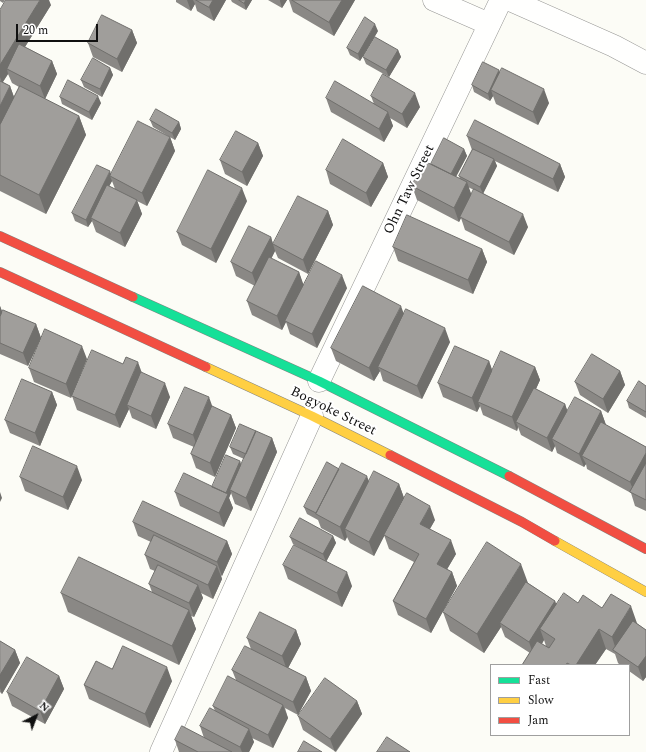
<!DOCTYPE html>
<html>
<head>
<meta charset="utf-8">
<style>
	body { margin:0 }
	#map { position:relative; width:646px; height:752px; overflow:hidden; background:#fcfcf6; font-family:Spectral,serif }
	canvas { display:block }
	.legend { position:absolute; left:490px; top:664px; width:140px; height:72px; box-sizing:border-box; background:#fff; border:1px solid #9f9f9f; margin:0; padding:5px 7px; list-style:none; font-size:12px; color:#101010 }
	.legend li { display:flex; align-items:center; gap:8px; height:20px }
	.legend b { width:20px; border:1px solid #9f9f9f }
	.north { position:absolute; left:16px; top:696px; width:40px; height:40px; -webkit-text-stroke:3px #fff; paint-order:stroke; rotate:42deg; font-size:11px; font-weight:700; line-height:16px; text-align:center; color:#101010 }
	.north::after { content:''; display:block; margin:auto; width:14px; height:18px; background:#101010; clip-path:polygon(50% 0,100% 100%,50% 72%,0 100%) }
	.scale { position:absolute; left:16px; top:24px; width:82px; height:18px; box-sizing:border-box; border:2px solid #101010; border-top:0; padding-left:5px; font-size:12px; line-height:14px; white-space:nowrap; color:#101010; -webkit-text-stroke:3px #fff; paint-order:stroke }
</style>
</head>
<body>
<div id="map">
<canvas width="646" height="752"></canvas>
<ul class="legend">
<li><b style="height:5px;background:#16e098"></b>Fast</li>
<li><b style="height:5px;background:#ffcf43"></b>Slow</li>
<li><b style="height:5px;background:#f24e42"></b>Jam</li>
</ul>
<div class="north">N</div>
<div class="scale">20 m</div>
</div>
<script>
const ctx = document.querySelector('canvas').getContext('2d');
ctx.lineJoin = 'round';
function stroke(path, color, width, dash) {
  ctx.strokeStyle = color;
  ctx.lineWidth = width;
  ctx.lineCap = dash ? 'butt' : 'round';
  ctx.setLineDash(dash || []);
  ctx.stroke(path);
}
function paint(path, color) {
  ctx.fillStyle = color;
  ctx.fill(path, 'evenodd');
}
function label(font, color, halo, rows, align = 'center') {
  ctx.font = font + ' Spectral,serif';
  ctx.lineWidth = 4;
  ctx.setLineDash([]);
  ctx.textBaseline = 'middle';
  ctx.strokeStyle = halo;
  ctx.fillStyle = color;
  for (const [text, x, y, turn = 0] of rows) {
    ctx.save();
    ctx.translate(x, y);
    ctx.rotate((+turn || 0) * Math.PI / 180);
    ctx.textAlign = isNaN(turn) ? turn : align;
    if (halo) ctx.strokeText(text, 0, 0);
    ctx.fillText(text, 0, 0);
    ctx.restore();
  }
}
const street = new Path2D(`
	M434,0L489,24
	M510,0L614,46L646,63
	M319,381L501,0
	M161,752L312,416`);
const fast = new Path2D(`
	M133,297L319,381L509,476`);
const slow = new Path2D(`
	M206,367L312,416L390,455
	M555,541L646,592`);
const jam = new Path2D(`
	M0,236L133,297
	M0,272L206,367
	M390,455L522,522L555,541
	M509,476L646,549`);
const wall = new Path2D(`
	M0,0H5L3,3L0,1Z
	M176,0H226L214,21L197,11L195,4L191,11L176,2Z
	M231,0H252L246,10L232,2Z
	M268,0H287L282,8Z
	M289,0H355L334,36L293,12Z
	M51,5L25,47L52,61L57,74L45,99L79,116L86,135L46,214L0,191V10ZM8,74L12,83L19,87L14,97L10,86L3,82Z
	M132,30L137,43L122,72L93,57L88,43Z
	M378,31L360,61L350,55L347,48Z
	M398,50L401,57L389,77L366,64L363,57Z
	M110,68L113,75L102,97L84,87L81,80Z
	M500,72L549,103L538,125L496,104L493,96L490,101L474,92L472,85Z
	M371,96L420,107L407,128L390,118L393,126L384,142L331,112L326,98L374,104Z
	M60,97L101,103L92,120L62,104Z
	M150,120L179,122L181,129L175,140L153,127Z
	M467,136L560,164L565,177L558,192L495,161L497,166L483,193L528,227L514,255L465,230L461,218L459,222L417,200L412,186L431,164L464,149L467,156L456,177L460,179L459,176L472,150ZM468,187L474,190L471,195Z
	M170,137L175,151L147,206L137,201L142,214L125,247L96,232L92,221L88,227L75,221L72,213L111,174ZM112,181L115,189L109,186Z
	M258,143L263,156L247,186L225,174L220,160Z
	M383,163L388,177L371,207L330,184L326,170Z
	M247,201L216,263L182,245L177,232Z
	M328,211L333,225L308,274L278,258L275,251L271,259L299,272L303,285L347,288L317,348L290,334L286,322L282,330L252,315L247,301L255,286L236,276L231,262L271,237L273,244Z
	M393,247L482,249L487,262L473,294L398,261Z
	M0,306L2,312L36,324L41,338L28,366L0,354Z
	M404,313L450,342L422,399L383,381L380,371L374,381L336,361L331,348Z
	M87,359L71,398L34,382L29,368Z
	M489,361L492,371L535,367L540,380L536,389L565,404L567,411H601L606,425L646,447V511L635,506L631,493L587,469L586,464L584,467L557,453L555,446L552,452L521,435L518,427L517,431L483,415L480,406L477,412L443,397L438,383Z
	M620,371L625,385L608,413L580,395L575,382Z
	M142,373L170,397L156,429L132,418L129,409L120,428L77,410L72,396Z
	M646,386V418L629,408L627,401Z
	M52,392L57,405L40,446L10,433L5,420Z
	M213,407L231,415L236,428L215,477L196,468L191,454L194,447L173,438L168,424Z
	M272,438L277,452L251,511L235,504L231,493L229,498L233,508L224,527L180,506L175,492L212,487L240,461L241,465L244,459L233,454L230,447Z
	M339,469L369,482L399,484L404,498L391,523L435,520L430,529L456,554L447,569L452,572L457,586L431,633L398,615L393,601L414,562L389,549L384,535L374,556L350,543L347,537L345,541L321,528L318,520L307,514L304,507Z
	M20,477L82,480L68,510L25,491Z
	M133,522L227,541L232,554L222,576L221,575L222,579L213,599L201,593L203,598L194,617L191,616L196,629L179,665L68,612L61,593L152,592L149,584L155,571L150,569L145,555L151,542L138,536Z
	M333,536L336,543L326,562L293,544L290,537Z
	M283,565L352,586L342,607L288,579Z
	M528,583L555,601L556,604L578,603L602,608L638,624L646,630V677L643,681L629,671V665H620L618,663L615,654L606,649L595,665H522L530,653L505,637L501,627L484,653L450,631L443,612ZM544,640L546,646L542,644Z
	M296,630L301,644L288,668L306,677L311,691L298,715L285,708L288,718L273,748L252,738L254,742L249,752H179L175,740L204,738L200,726L215,711L213,706L236,680L232,670L251,649L247,638Z
	M0,641L15,650L20,663L2,694L0,692Z
	M112,669L172,681L150,728L89,699L84,685Z
	M59,676L64,689L45,724L12,706L7,692Z
	M357,701L362,714L336,752L303,730L298,716Z`);
const shadedWall = new Path2D(`
	M40,0H49L51,5L10,71L7,69L8,74L2,83L0,77V65Z
	M187,0H193L195,4L191,11Z
	M213,0H226L214,21L209,7Z
	M246,0H252L246,10L244,3Z
	M280,0H287L282,8L280,1Z
	M342,0H355L334,36L329,22Z
	M375,24L378,31L360,61L358,54Z
	M132,30L137,43L122,72L117,59Z
	M398,50L401,57L389,77L386,70Z
	M52,61L57,74L45,99L40,86Z
	M110,68L113,75L102,97L100,89Z
	M499,70L502,77L491,90L493,96L490,101L488,94Z
	M10,86L15,100L0,130V106Z
	M544,89L549,103L538,125L533,112Z
	M415,93L420,107L407,128L402,114Z
	M98,96L101,103L92,120L89,112Z
	M388,112L393,126L384,142L379,129Z
	M79,116L86,135L46,214L39,195Z
	M179,122L181,129L175,140L172,133Z
	M170,137L175,151L147,206L142,193Z
	M258,143L263,156L247,186L242,172Z
	M464,149L467,156L453,182L451,175Z
	M494,159L497,166L483,194L480,187Z
	M383,163L388,177L371,207L366,193Z
	M560,164L565,177L558,192L553,179Z
	M110,171L112,177L110,176L112,181L92,219L91,218L92,221L88,227L86,220Z
	M467,182L472,196L460,217L461,218L459,222L454,208Z
	M242,188L247,201L216,263L211,249Z
	M137,200L142,214L125,247L120,233Z
	M328,211L333,225L308,274L303,260Z
	M523,214L528,227L514,255L509,242Z
	M271,237L275,251L257,287L252,273Z
	M482,249L487,262L473,294L468,280Z
	M299,272L304,286L282,330L277,316Z
	M342,275L347,288L317,348L312,334Z
	M0,306L4,316L0,325Z
	M401,306L406,320L378,367L380,371L374,381L369,368Z
	M36,324L41,338L28,366L23,353Z
	M445,328L450,342L422,399L417,386Z
	M82,346L87,359L71,398L66,384Z
	M489,361L494,375L478,402L480,406L477,412L472,398Z
	M138,362L143,376L127,405L129,409L120,428L115,415Z
	M535,367L540,380L520,424L516,422L518,427L517,431L512,417Z
	M620,371L625,385L608,413L603,399Z
	M165,383L170,397L156,429L151,416Z
	M52,392L57,405L40,446L35,433Z
	M209,397L214,411L198,449L193,435Z
	M565,404L570,418L552,439L555,446L552,452L547,438Z
	M601,411L606,425L582,456L586,464L584,467L579,454Z
	M231,415L236,428L215,477L210,463Z
	M272,438L277,452L251,511L246,498Z
	M646,453V476L635,494L630,482Z
	M240,461L242,468L230,490L231,493L229,498L233,508L224,527L219,513L226,493Z
	M77,466L82,480L68,510L63,497Z
	M367,476L372,490L345,529L347,537L345,541L340,527Z
	M399,484L404,498L374,556L369,542Z
	M0,492L2,498L0,502Z
	M430,506L435,520L425,537L420,524Z
	M333,536L336,543L326,562L323,554Z
	M451,540L456,554L442,578L437,564Z
	M227,541L232,554L222,576L217,562Z
	M521,564L528,583L500,623L501,627L484,653L477,634Z
	M217,566L222,579L213,599L208,585Z
	M347,572L352,586L342,607L337,593Z
	M452,572L457,586L431,633L426,619Z
	M198,585L203,598L194,617L189,603Z
	M555,601L560,615L540,629L544,640L534,656L529,642Z
	M631,606L638,626L617,653L612,637Z
	M189,610L196,629L179,665L172,646Z
	M599,629L606,649L595,665H576Z
	M296,630L301,644L287,670L282,656Z
	M15,650L20,663L2,694L0,688V675Z
	M646,656V677L643,681L638,667Z
	M167,667L172,681L150,728L145,714Z
	M59,676L64,689L45,724L40,711Z
	M306,677L311,691L298,715L293,702Z
	M357,701L362,714L335,752L330,739Z
	M283,705L288,718L273,748L268,735Z
	M249,729L254,742L249,752H242L240,747Z`);
const building = new Path2D(`
	M6,0H40L0,65V10Z
	M196,0H213L209,7Z
	M239,0H246L244,3Z
	M292,0H342L329,22Z
	M102,15L132,30L117,59L88,43Z
	M365,17L375,24L358,54L347,48Z
	M375,37L398,50L386,70L363,57Z
	M19,44L52,61L40,86L7,69Z
	M93,58L110,68L100,89L81,80Z
	M483,62L499,70L488,94L472,85Z
	M502,68L544,89L533,112L491,90Z
	M383,74L415,93L402,114L371,96Z
	M68,80L98,96L89,112L60,97Z
	M0,81L10,86L0,106Z
	M335,81L388,112L379,129L326,98Z
	M20,86L79,116L39,195L0,175V125Z
	M156,109L179,122L172,133L150,120Z
	M475,120L560,164L553,179L467,136Z
	M138,121L170,137L142,193L110,176Z
	M236,131L258,143L242,172L220,160Z
	M444,138L464,149L451,174L431,164Z
	M343,139L383,163L366,193L326,170Z
	M473,149L494,159L480,187L459,176Z
	M424,161L467,182L454,208L412,186Z
	M97,165L110,171L86,220L72,213Z
	M208,170L242,188L211,249L177,232Z
	M107,185L137,200L120,233L91,218Z
	M474,189L523,214L509,242L460,217Z
	M298,196L328,211L303,260L273,244Z
	M407,215L482,249L468,280L393,247Z
	M249,226L271,237L252,273L231,262Z
	M269,257L299,272L277,316L247,301Z
	M316,261L342,275L312,334L285,321Z
	M363,286L401,306L369,368L331,348Z
	M406,309L445,328L417,386L378,367Z
	M3,310L36,324L23,353L0,343V317Z
	M45,329L82,346L66,384L29,368Z
	M455,346L489,361L472,398L438,383Z
	M92,350L123,364L126,357L138,362L115,415L72,396Z
	M501,351L535,367L512,417L478,402Z
	M592,354L620,371L603,399L575,382Z
	M141,372L165,383L151,416L127,405Z
	M22,379L52,392L35,433L5,420Z
	M639,381L646,386V412L627,401Z
	M185,387L209,397L193,435L168,424Z
	M534,388L565,404L547,438L516,422Z
	M575,397L601,411L579,454L552,439Z
	M212,406L231,415L210,463L191,454Z
	M601,422L646,447V453L630,482L582,456Z
	M240,424L256,431L246,454L230,447Z
	M256,431L272,438L246,498L230,490Z
	M33,446L77,466L63,497L20,477Z
	M226,455L240,461L226,493L212,487Z
	M327,462L339,469L316,513L304,507Z
	M342,463L367,476L340,527L316,514Z
	M646,463V500L630,492Z
	M374,471L399,484L369,542L345,529Z
	M184,473L228,494L219,513L175,492Z
	M407,493L430,506L420,524L451,540L437,564L452,572L426,619L393,601L419,554L384,535Z
	M143,501L227,541L217,562L133,522Z
	M300,518L333,536L323,554L290,537Z
	M154,535L217,566L208,585L145,555Z
	M487,542L521,564L477,634L443,612Z
	M294,545L347,572L337,593L283,565Z
	M79,557L189,610L172,646L61,593Z
	M158,565L198,585L189,603L149,584Z
	M526,582L555,601L529,642L500,623Z
	M564,593L578,603L583,595L602,608L611,594L631,606L612,637L599,629L576,665H571L567,663L566,665H522L537,641L549,648L555,639L540,629Z
	M260,612L296,630L282,656L247,638Z
	M633,621L646,630V656L638,667L613,650Z
	M0,641L15,650L0,675Z
	M123,646L167,667L145,714L84,685L96,661L112,669Z
	M245,646L306,677L293,702L232,670Z
	M27,657L59,676L40,711L7,692Z
	M228,676L283,705L268,735L213,706Z
	M325,678L357,701L330,739L298,716Z
	M210,708L249,729L240,747L200,726Z
	M182,726L232,752H198L175,740Z
	M387,737L410,752H377Z
	M304,741L322,752H298Z`);
const streetNames = [
	["Ohn Taw Street",410,190,-64],
	["Bogyoke Street",333,412,26]
];
stroke(street, '#969694', 23);
stroke(fast, '#848481', 10);
stroke(slow, '#848481', 10);
stroke(jam, '#848481', 10);
stroke(street, '#fffffe', 22);
stroke(fast, '#16e098', 9);
stroke(slow, '#ffcf43', 9);
stroke(jam, '#f24e42', 9);
paint(wall, '#8a8885');
paint(shadedWall, '#706f6c');
paint(building, '#a09e9b');
stroke(building, '#706f6c', 1);
label('14px', '#101010', '#fff', streetNames);
</script>
</body>
</html>
